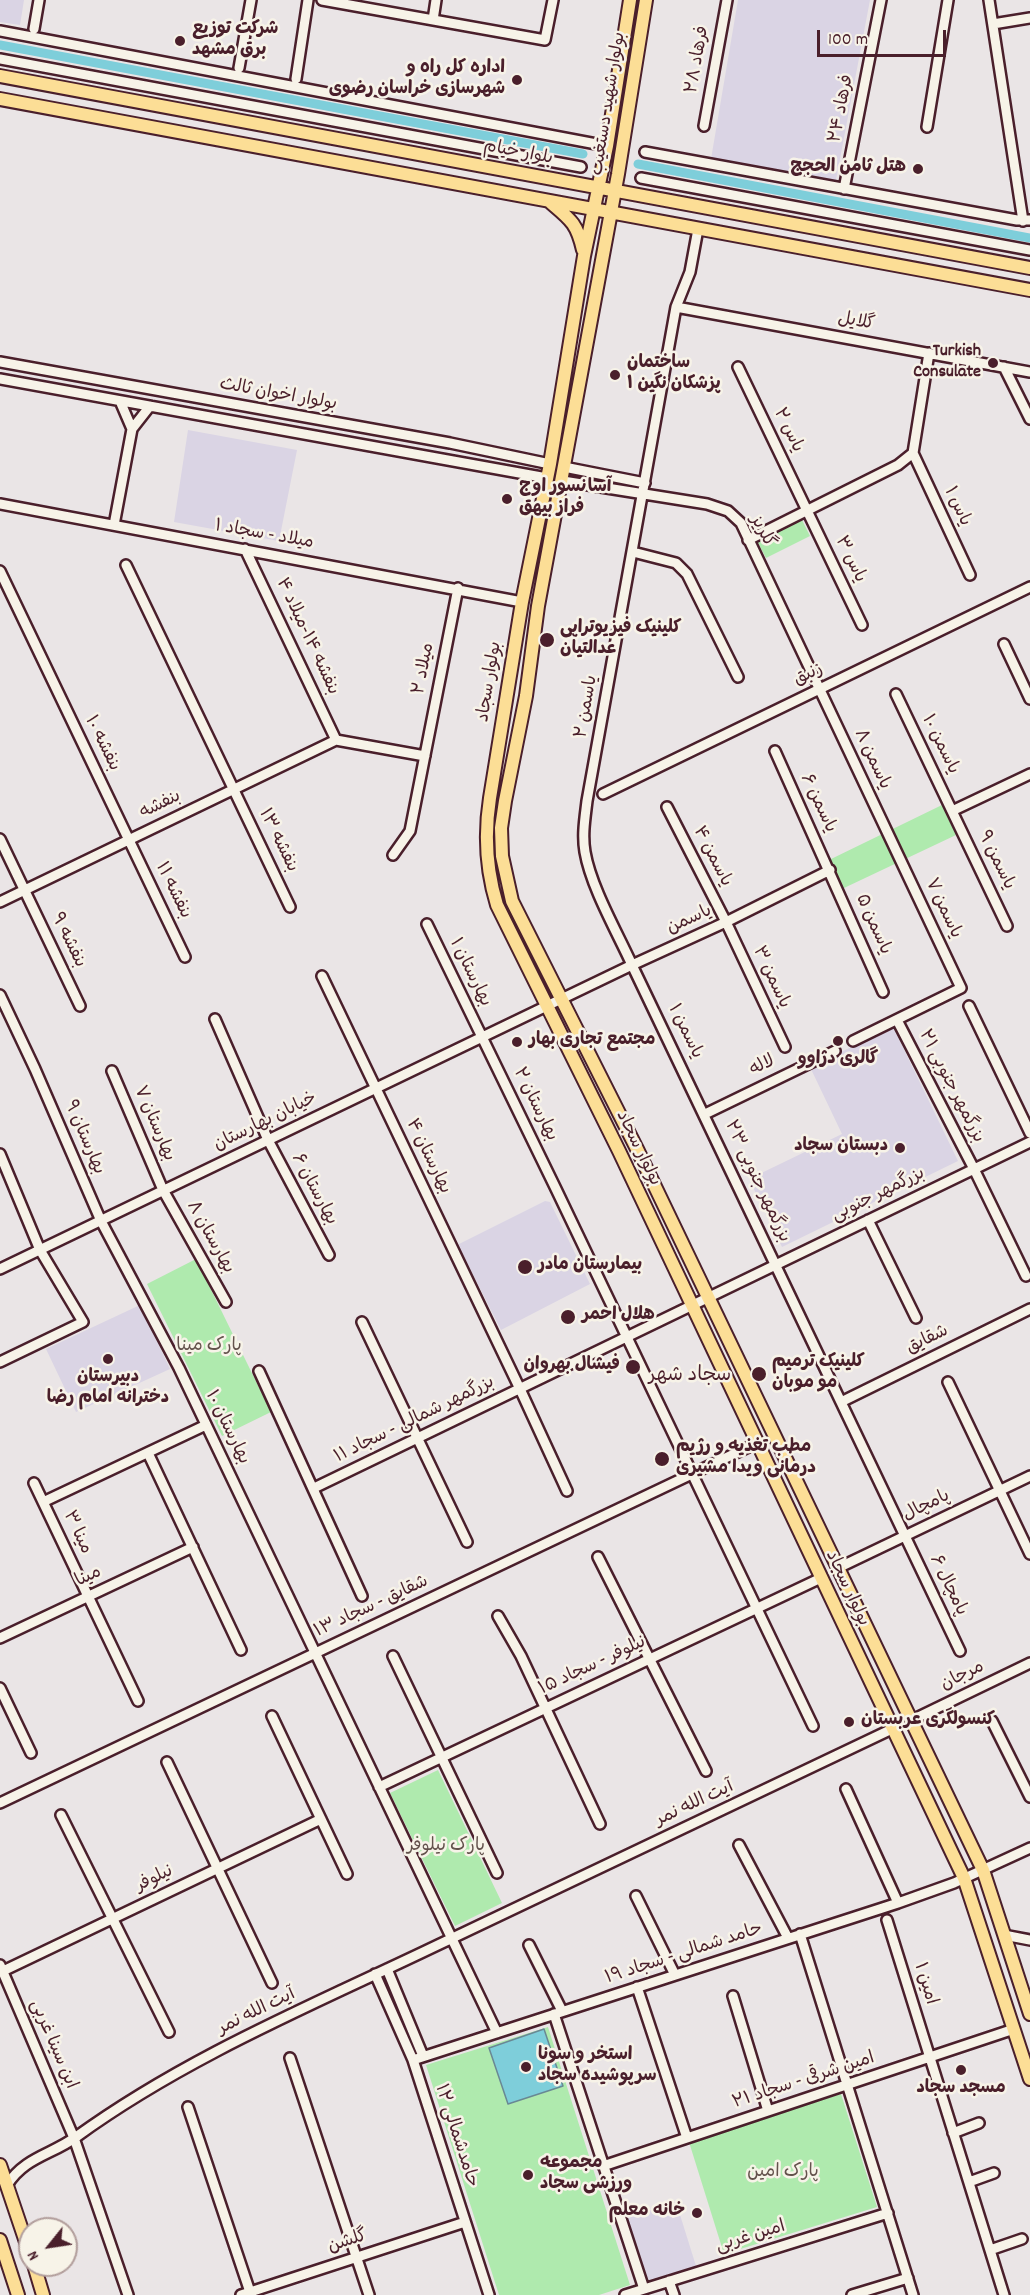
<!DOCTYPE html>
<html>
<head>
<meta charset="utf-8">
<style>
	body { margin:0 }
	#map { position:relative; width:1030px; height:2295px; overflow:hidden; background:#eae5e6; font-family:Dekko,sans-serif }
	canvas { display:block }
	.north { position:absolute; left:18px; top:2217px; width:60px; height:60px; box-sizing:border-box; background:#f7f3e8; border:2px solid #b29e9c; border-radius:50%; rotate:240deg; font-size:16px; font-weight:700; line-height:24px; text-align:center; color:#4a1f2b }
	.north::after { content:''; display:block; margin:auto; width:21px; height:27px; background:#4a1f2b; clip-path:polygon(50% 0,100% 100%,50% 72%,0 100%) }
	.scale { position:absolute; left:817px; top:30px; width:129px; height:27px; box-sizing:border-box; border:3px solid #4a1f2b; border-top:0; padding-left:8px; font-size:18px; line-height:21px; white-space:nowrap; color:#4a1f2b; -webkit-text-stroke:4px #f7f3e8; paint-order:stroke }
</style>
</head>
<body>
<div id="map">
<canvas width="1030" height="2295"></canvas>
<div class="north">N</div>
<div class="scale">100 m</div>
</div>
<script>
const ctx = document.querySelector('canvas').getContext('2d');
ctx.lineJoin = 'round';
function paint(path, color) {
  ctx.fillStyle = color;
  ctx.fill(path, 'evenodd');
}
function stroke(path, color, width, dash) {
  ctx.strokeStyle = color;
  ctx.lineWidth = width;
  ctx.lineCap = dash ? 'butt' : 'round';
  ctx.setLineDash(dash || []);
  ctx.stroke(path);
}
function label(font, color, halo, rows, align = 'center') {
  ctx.font = font + ' Dekko,"Playpen Sans Arabic",sans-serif';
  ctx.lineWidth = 5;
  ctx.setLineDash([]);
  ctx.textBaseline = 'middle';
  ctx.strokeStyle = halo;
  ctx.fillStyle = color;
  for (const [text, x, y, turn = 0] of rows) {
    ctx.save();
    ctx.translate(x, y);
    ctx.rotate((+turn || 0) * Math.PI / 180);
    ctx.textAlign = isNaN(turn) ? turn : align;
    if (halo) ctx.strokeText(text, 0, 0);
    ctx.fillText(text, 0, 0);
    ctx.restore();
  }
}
const built = new Path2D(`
	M0,0H24L20,25L0,22Z
	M738,0H870L836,180L711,159Z
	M188,430L297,450L279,541L174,522Z
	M893,1027L958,1161L782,1247L749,1179L842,1134L810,1067Z
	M545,1201L550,1202L590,1284L501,1330L460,1249L459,1244Z
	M140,1305L170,1369L76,1412L46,1349Z
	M676,2202L696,2266L646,2281L626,2218Z`);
const green = new Path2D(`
	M799,514L810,536L766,558L755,537Z
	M942,805L956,835L844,888L829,860Z
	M196,1259L271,1412L222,1436L147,1284Z
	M438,1770L502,1903L455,1926L390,1793Z
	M548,2027L630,2285L599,2295H499L426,2065Z
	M841,2094L877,2207L724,2254L689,2142Z`);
const water = new Path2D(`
	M544,2029L563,2086L508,2104L489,2048Z`);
const canal = new Path2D(`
	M0,45L583,154
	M638,164L1030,238`);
const minor = new Path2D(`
	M322,0L545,40L553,0
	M989,0L1023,221
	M433,20L436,0
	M993,24L1030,18
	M34,29L39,0
	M0,31L607,146
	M0,59L581,167
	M239,68L251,0
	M296,79L308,0
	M704,126L727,0
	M927,127L948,0
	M645,152L1017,220H1030
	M641,178L1030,250
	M844,189L881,0
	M698,229L690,272L676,307L587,801C585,818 582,835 585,852C591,887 617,932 632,965L960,1651
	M676,307L1030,372
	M0,362L450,443L550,464
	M738,367L862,625
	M1004,367L1030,419
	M0,379L547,478
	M120,401L132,429
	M913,453L970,575
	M913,453L929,353
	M564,467L645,483
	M563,481L707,504L728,511L741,523L961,988L853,1041
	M0,504L522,602
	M114,525L132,429L150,406
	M748,540L898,465L913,453
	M245,549L336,740
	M633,552L676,563L687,574L738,677
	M126,565L290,907
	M0,571L185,957
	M1004,644L1030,699
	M896,694L1007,926
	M336,740L425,756
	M775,751L883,992
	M603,794L1030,587
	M667,807L726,922L785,1047
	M952,811L1030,774
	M0,839L80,1006
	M393,855L410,831L458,588
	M0,902L336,740
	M427,924L556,1189L813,1726
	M322,976L520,1389L567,1491
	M0,995L35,1069L101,1221L179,1368L497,2033
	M969,1006L1030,1133
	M215,1019L268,1140L329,1255
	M897,1020L974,1169L1026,1276
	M112,1071L163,1190L226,1302
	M705,1114L835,1051
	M0,1154L40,1250L83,1322L0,1362
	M868,1220L916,1318
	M0,1269L632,965L726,922L830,870
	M362,1322L467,1542
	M259,1371L362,1596
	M948,1382L1030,1554
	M841,1402L1030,1309
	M148,1453L241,1650
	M34,1483L138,1701
	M314,1488L1030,1142
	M43,1502L206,1425
	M598,1557L706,1771
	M838,1568L1030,1476
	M498,1616L521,1656L600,1824
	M0,1638L193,1547
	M393,1656L497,1873
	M0,1688L31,1753
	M272,1716L347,1874
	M910,1721L1030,1663
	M992,1721L1030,1797
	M167,1762L272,1983
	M379,1787L821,1578
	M846,1789L898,1903
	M0,1803L757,1443
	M61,1815L169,2032
	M739,1845L788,1938
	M636,1896L675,1975
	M887,1920L1004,2295
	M800,1934L913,2295
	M1004,1935L1030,1940
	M529,1945L562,2011
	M0,1965L74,2138L128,2295
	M387,1969L423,2056
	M3,1971L321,1819
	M375,1974L413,2060L489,2295
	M637,1987L687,2138
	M733,1996L768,2111
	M554,2014L644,2289
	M290,2058L369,2295
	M413,2060L898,1903L954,1883L1030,1848
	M188,2107L251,2295
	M953,2133L979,2123
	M603,2166L1014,2029
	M969,2182L994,2173
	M7,2185C25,2157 51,2155 76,2137C182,2060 303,2009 421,1953C578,1878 735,1804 892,1729
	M990,2250L1022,2239
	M669,2281L674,2295
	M241,2295L465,2222
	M625,2295L888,2213
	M852,2295L908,2278`);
const major = new Path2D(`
	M630,0L607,146L584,256L550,464L522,602L490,798C484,836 486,869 497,905L619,1151L953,1855L964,1878L1030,2079
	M646,0L618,174L538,606L526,696L505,801L501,828L502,856L512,901L637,1149L983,1870L1030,2014
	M0,76L1030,268
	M0,99L1030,290
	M550,202C570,219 577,223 583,250
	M0,2165L30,2254
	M0,2240L18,2295
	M34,2265L43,2295`);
const markers = [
	[180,41,6,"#4a1f2b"],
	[517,80,6,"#4a1f2b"],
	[918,169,6,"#4a1f2b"],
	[993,363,6,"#4a1f2b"],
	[615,375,6,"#4a1f2b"],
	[507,499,6,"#4a1f2b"],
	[547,640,8,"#4a1f2b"],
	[838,1041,6,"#4a1f2b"],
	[517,1042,6,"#4a1f2b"],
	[900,1148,6,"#4a1f2b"],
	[525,1267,8,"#4a1f2b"],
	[568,1317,8,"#4a1f2b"],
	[108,1359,6,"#4a1f2b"],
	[633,1367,8,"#4a1f2b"],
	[759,1374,8,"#4a1f2b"],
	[662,1459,8,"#4a1f2b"],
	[849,1722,6,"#4a1f2b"],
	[526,2067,6,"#4a1f2b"],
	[961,2070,6,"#4a1f2b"],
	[528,2175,6,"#4a1f2b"],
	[697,2213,6,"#4a1f2b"]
];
const poiNames = [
	["شرکت توزیع",192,31],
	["برق مشهد",192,52],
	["اداره کل راه و",505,70,"right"],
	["شهرسازی خراسان رضوی",505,91,"right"],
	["هتل ثامن الحجج",906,169,"right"],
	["Turkish",981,353,"right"],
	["Consulate",981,374,"right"],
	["ساختمان",627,365],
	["پزشکان نگین ۱",627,386],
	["آسانسور اوج",519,489],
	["فراز بیهق",519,510],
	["کلینیک فیزیوتراپی",560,630],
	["عدالتیان",560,651],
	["مجتمع تجاری بهار",529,1042],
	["گالری دژاوو",838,1061,"center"],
	["دبستان سجاد",888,1148,"right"],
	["بیمارستان مادر",538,1267],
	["هلال احمر",582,1317],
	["کلینیک ترمیم",772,1364],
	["مو موبان",772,1385],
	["فیشال بهروان",620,1367,"right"],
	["دبیرستان",108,1379,"center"],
	["دخترانه امام رضا",108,1400,"center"],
	["مطب تغذیه و رژیم",676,1449],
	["درمانی ویدا مشیری",676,1470],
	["کنسولگری عربستان",861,1722],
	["استخر و سونا",538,2057],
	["سرپوشیده سجاد",538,2078],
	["مسجد سجاد",961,2090,"center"],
	["مجموعه",540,2165],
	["ورزشی سجاد",540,2186],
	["خانه معلم",685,2213,"right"]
];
const streetNames = [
	["فرهاد ۲۸",699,60,-80],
	["بولوار شهید دستغیب",610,104,-81],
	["فرهاد ۲۴",843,109,-79],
	["بلوار خیام",518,154,11],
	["گلایل",856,323,10],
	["بولوار اخوان ثالث",278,396,10],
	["یاس ۲",787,431,64],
	["یاس ۱",956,507,65],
	["گلریز",761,532,62],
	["میلاد - سجاد ۱",264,536,10],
	["یاس ۳",849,560,64],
	["بنفشه ۱۴-میلاد ۴",306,637,65],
	["میلاد ۲",425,669,-79],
	["زنبق",809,676,-26],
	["بولوار سجاد",491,682,-81],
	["یاسمن ۲",588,707,-80],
	["بنفشه ۱۰",101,744,64],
	["یاسمن ۱۰",939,745,64],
	["یاسمن ۸",871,760,65],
	["یاسمن ۶",817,804,65],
	["بنفشه",161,806,-26],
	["بنفشه ۱۳",277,841,64],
	["یاسمن ۴",711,857,63],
	["یاسمن ۹",995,861,64],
	["بنفشه ۱۱",172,891,64],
	["یاسمن ۷",942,909,65],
	["یاسمن",690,921,-24],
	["یاسمن ۵",872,925,66],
	["بنفشه ۹",67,941,64],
	["بهارستان ۱",469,973,64],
	["یاسمن ۳",770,978,65],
	["یاسمن ۱",684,1032,64],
	["لاله",763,1067,-26],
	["بزرگمهر جنوبی ۲۱",950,1087,63],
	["بهارستان ۲",534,1105,64],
	["خیابان بهارستان",266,1123,-26],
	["بهارستان ۷",153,1124,67],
	["بهارستان ۹",83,1138,67],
	["بولوار سجاد",637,1149,64],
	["بهارستان ۴",427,1157,64],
	["بزرگمهر جنوبی ۲۳",756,1182,65],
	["بهارستان ۶",313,1190,62],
	["بزرگمهر جنوبی",879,1196,-26],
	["بهارستان ۸",209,1238,61],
	["شقایق",928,1341,-26],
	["بزرگمهر شمالی - سجاد ۱۱",415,1421,-26],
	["بهارستان ۱۰",226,1428,64],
	["پامچال",927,1507,-26],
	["مینا ۳",76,1533,65],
	["مینا",89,1578,-25],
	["پامچال ۶",947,1586,64],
	["بولوار سجاد",846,1589,65],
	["شقایق - سجاد ۱۳",372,1608,-25],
	["نیلوفر - سجاد ۱۵",593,1667,-25],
	["مرجان",963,1677,-26],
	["آیت الله نمر",695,1805,-25],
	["نیلوفر",155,1880,-26],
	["حامد شمالی - سجاد ۱۹",684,1955,-18],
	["امین ۱",924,1984,73],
	["آیت الله نمر",257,2013,-26],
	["ابن سینا غربی",52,2045,67],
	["امین شرقی - سجاد ۲۱",804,2082,-18],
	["حامدشمالی ۱۲",455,2136,72],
	["امین غربی",751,2238,-17],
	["گلشن",348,2243,-18]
];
const parkNames = [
	["پارک مینا",209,1348],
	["پارک نیلوفر",446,1848],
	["پارک امین",783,2174]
];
const neighbourhoodNames = [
	["سجاد شهر",690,1377]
];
paint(built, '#dad4e4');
paint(green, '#afeaae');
paint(water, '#7eceda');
stroke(water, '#698894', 1.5);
stroke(canal, '#7eceda', 9);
stroke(minor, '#4a1f2b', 14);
stroke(major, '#4a1f2b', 16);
stroke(minor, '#f7f3e8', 9);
stroke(major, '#fcde96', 12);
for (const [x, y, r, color] of markers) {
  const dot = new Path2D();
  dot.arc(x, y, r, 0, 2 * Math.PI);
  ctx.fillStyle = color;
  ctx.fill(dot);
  stroke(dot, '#f7f3e8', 2);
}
label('bold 18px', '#4a1f2b', '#f7f3e8', poiNames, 'left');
label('18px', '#4a1f2b', '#f7f3e8', streetNames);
label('18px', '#63524c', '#f7f3e8', parkNames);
label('20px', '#4a1f2b', '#f7f3e8', neighbourhoodNames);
</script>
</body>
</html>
